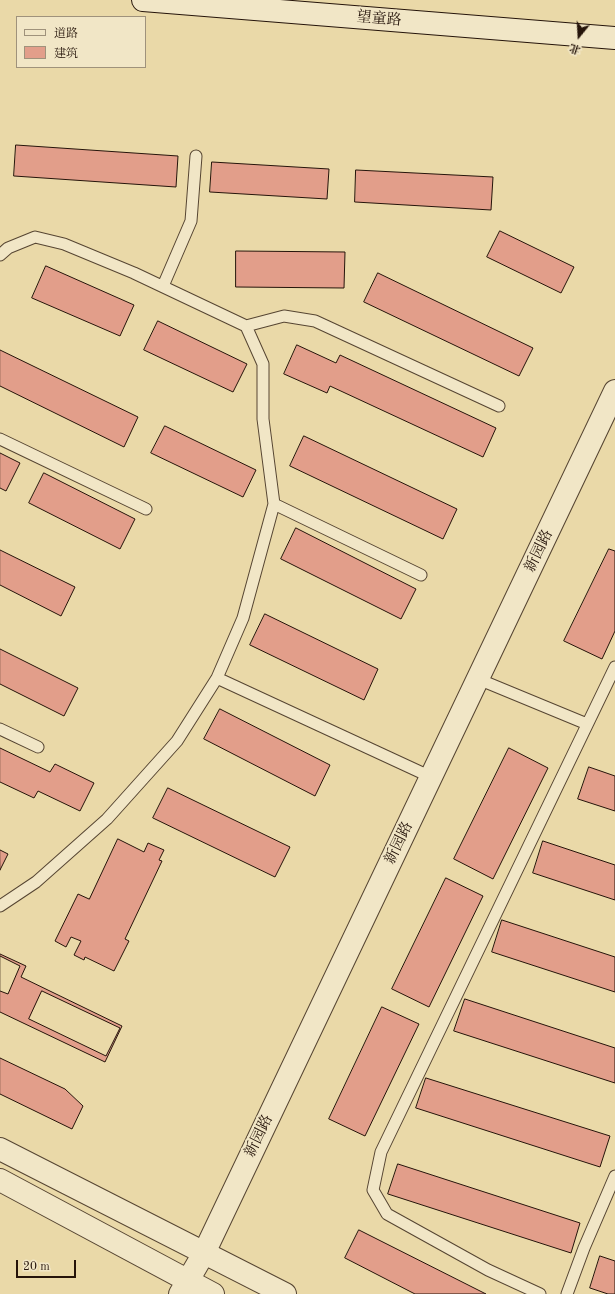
<!DOCTYPE html>
<html>
<head>
<meta charset="utf-8">
<style>
	body { margin:0 }
	#map { position:relative; width:615px; height:1294px; overflow:hidden; background:#ead9a8; font-family:"Old Standard TT","Noto Serif SC",serif }
	canvas { display:block }
	.legend { position:absolute; left:16px; top:16px; width:130px; height:52px; box-sizing:border-box; background:#f1e6c6; border:1px solid #9f927b; margin:0; padding:5px 7px; list-style:none; font-size:12px; color:#25140a }
	.legend li { display:flex; align-items:center; gap:8px; height:20px }
	.legend b { width:20px; border:1px solid #9f927b }
	.north { position:absolute; left:559px; top:16px; width:40px; height:40px; -webkit-text-stroke:3px #f1e6c6; paint-order:stroke; rotate:198deg; font-size:11px; font-weight:700; line-height:16px; text-align:center; color:#25140a }
	.north::after { content:''; display:block; margin:auto; width:14px; height:18px; background:#25140a; clip-path:polygon(50% 0,100% 100%,50% 72%,0 100%) }
	.scale { position:absolute; left:16px; top:1260px; width:60px; height:18px; box-sizing:border-box; border:2px solid #25140a; border-top:0; padding-left:5px; font-size:12px; line-height:14px; white-space:nowrap; color:#25140a; -webkit-text-stroke:3px #f1e6c6; paint-order:stroke }
</style>
</head>
<body>
<div id="map">
<canvas width="615" height="1294"></canvas>
<ul class="legend">
<li><b style="height:5px;background:#f1e6c6"></b>道路</li>
<li><b style="height:11px;background:#e29e8a"></b>建筑</li>
</ul>
<div class="north">北</div>
<div class="scale">20 m</div>
</div>
<script>
const ctx = document.querySelector('canvas').getContext('2d');
ctx.lineJoin = 'round';
function paint(path, color) {
  ctx.fillStyle = color;
  ctx.fill(path, 'evenodd');
}
function stroke(path, color, width, dash) {
  ctx.strokeStyle = color;
  ctx.lineWidth = width;
  ctx.lineCap = dash ? 'butt' : 'round';
  ctx.setLineDash(dash || []);
  ctx.stroke(path);
}
function label(font, color, halo, rows, align = 'center') {
  ctx.font = font + ' "Old Standard TT","Noto Serif SC",serif';
  ctx.lineWidth = 4;
  ctx.setLineDash([]);
  ctx.textBaseline = 'middle';
  ctx.strokeStyle = halo;
  ctx.fillStyle = color;
  for (const [text, x, y, turn = 0] of rows) {
    ctx.save();
    ctx.translate(x, y);
    ctx.rotate((+turn || 0) * Math.PI / 180);
    ctx.textAlign = isNaN(turn) ? turn : align;
    if (halo) ctx.strokeText(text, 0, 0);
    ctx.fillText(text, 0, 0);
    ctx.restore();
  }
}
const building = new Path2D(`
	M16,145L178,156L176,187L14,176Z
	M212,162L329,169L327,199L210,192Z
	M356,170L493,177L491,210L355,202Z
	M500,231L574,267L561,293L487,257Z
	M236,251L345,252L344,288L236,287Z
	M46,266L134,305L120,336L32,298Z
	M378,273L533,348L519,376L364,302Z
	M158,321L247,364L233,392L144,350Z
	M297,345L336,363L340,355L496,428L483,457L330,386L327,393L284,374Z
	M0,350L138,417L124,447L0,386Z
	M165,426L256,470L243,497L151,453Z
	M304,436L457,509L443,539L290,466Z
	M0,453L20,463L6,491L0,488Z
	M44,473L135,519L120,549L29,503Z
	M296,528L416,589L401,619L281,559Z
	M609,549L615,551V631L602,659L564,641Z
	M0,550L75,587L61,616L0,585Z
	M265,614L378,669L364,700L250,645Z
	M0,649L78,688L64,716L0,684Z
	M220,709L330,765L315,796L204,739Z
	M0,748L50,772L55,764L94,783L80,811L38,791L34,798L0,782Z
	M509,748L548,768L493,879L454,859Z
	M589,767L615,776V811L578,799Z
	M168,788L290,847L275,877L153,818Z
	M118,839L144,852L148,843L164,850L159,860L162,861L125,939L129,941L114,971L85,957L84,960L74,955L81,941L71,937L66,947L55,941L78,894L89,899Z
	M543,841L615,865V900L533,873Z
	M0,850L8,854L0,870Z
	M446,878L483,896L429,1007L392,989Z
	M502,920L615,957V992L492,952Z
	M0,954L26,966L21,977L122,1026L105,1062L0,1012Z
	M0,956L20,966L8,994L0,991Z
	M42,991L120,1028L106,1056L29,1019Z
	M465,999L615,1048V1083L454,1031Z
	M382,1007L419,1024L365,1136L329,1119Z
	M0,1058L65,1089L83,1106L72,1129L0,1094Z
	M426,1078L610,1136L600,1167L416,1108Z
	M398,1164L580,1223L571,1253L388,1194Z
	M359,1230L486,1294H415L345,1258Z
	M600,1256L615,1261V1294H608L590,1288Z`);
const service = new Path2D(`
	M0,255L8,248L35,237L64,244L134,273L246,326L263,364V419L274,504L243,618L217,678L177,741L107,819L36,882L0,906
	M163,286L191,221L196,156
	M246,326L284,316L315,321L499,406
	M0,439L146,509
	M274,504L421,575
	M217,678L431,777
	M478,679L587,724
	M0,729L38,747
	M540,1294L488,1270L387,1214L373,1190L381,1152L615,667
	M567,1294L584,1248L615,1176`);
const minor = new Path2D(`
	M0,1149L285,1294
	M0,1180L213,1294
	M180,1294L204,1253L615,391`);
const secondary = new Path2D(`
	M143,0L615,38`);
const streetNames = [
	["望童路",379,19,5],
	["新园路",539,551,-64],
	["新园路",399,843,-64],
	["新园路",259,1136,-64]
];
paint(building, '#e29e8a');
stroke(building, '#25140a', 1);
stroke(service, '#564532', 13);
stroke(minor, '#564532', 24);
stroke(secondary, '#25140a', 24);
stroke(service, '#f1e6c6', 11);
stroke(minor, '#f1e6c6', 22);
stroke(secondary, '#f1e6c6', 22);
label('15px', '#25140a', '#f1e6c6', streetNames);
</script>
</body>
</html>
